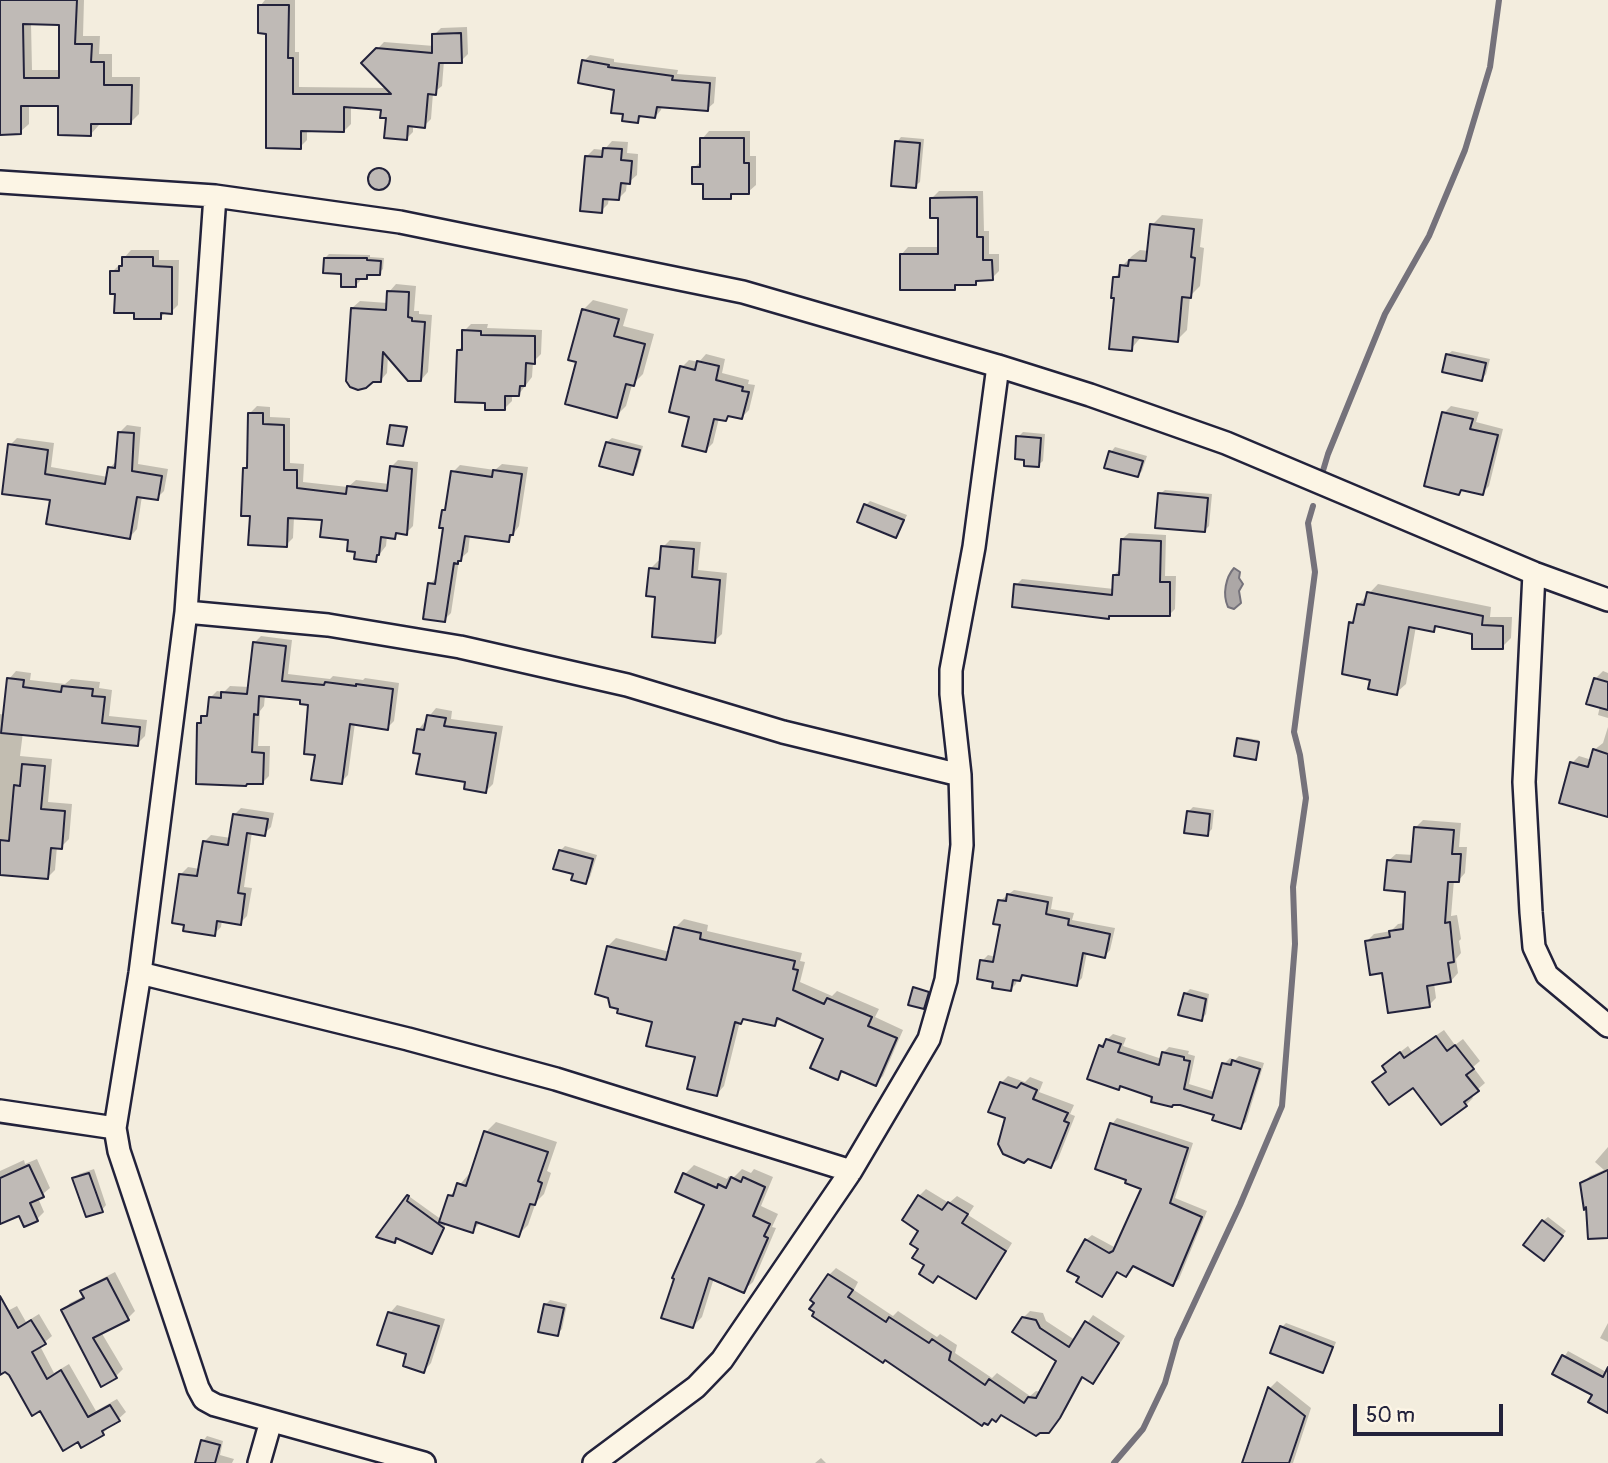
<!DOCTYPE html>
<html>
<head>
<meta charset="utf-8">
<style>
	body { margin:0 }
	#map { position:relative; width:1608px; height:1463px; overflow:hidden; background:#f3edde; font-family:Pangolin,sans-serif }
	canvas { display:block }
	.scale { position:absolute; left:1353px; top:1404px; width:150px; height:32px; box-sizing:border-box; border:4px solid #22223b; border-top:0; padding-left:9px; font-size:21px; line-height:24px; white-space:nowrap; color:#22223b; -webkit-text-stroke:5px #fcf5e5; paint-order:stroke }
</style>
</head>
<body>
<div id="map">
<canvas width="1608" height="1463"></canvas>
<div class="scale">50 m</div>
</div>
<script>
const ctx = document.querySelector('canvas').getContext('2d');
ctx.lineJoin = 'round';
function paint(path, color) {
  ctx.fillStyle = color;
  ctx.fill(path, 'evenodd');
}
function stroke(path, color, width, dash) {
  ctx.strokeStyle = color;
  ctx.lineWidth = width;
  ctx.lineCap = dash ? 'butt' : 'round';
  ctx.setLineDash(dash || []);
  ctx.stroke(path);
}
const water = new Path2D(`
	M1234,568L1240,572L1239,578L1243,584L1239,591L1241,603L1234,609L1228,607C1222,594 1226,577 1234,568Z`);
const shadow = new Path2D(`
	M0,0H84L83,36H100L99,54H112V77H140L139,114L131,122H99V125L91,134L60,105H29V124L20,132L0,133ZM31,23H61L60,70H32Z
	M265,0H295V52H299V87L388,88L364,63L384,42L434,46V35L441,28L467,27L468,54L461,61H444L442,86L433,93L431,119L424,126L413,125V132L406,139L383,108L351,105V124L344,131L307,130V140L300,147L260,6Z
	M590,55L614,59V62L678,70L677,74L716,77L714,103L707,109L662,105L661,110L655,117L643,115L637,121L624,113L616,89L584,61Z
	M709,131H750V156H756V185L748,192H735L730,197L705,182L694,168L702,160V139Z
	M901,137L924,139L920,182L915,186L897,142Z
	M612,141L628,142L627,153L638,154L637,175L629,182H627L626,191L619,198L609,197L608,204L601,211L587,156L594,149L604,150Z
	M370 178a10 10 0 1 1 20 0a10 10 0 1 1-20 0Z
	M939,191H983L984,231H989V254H999V271L992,278L979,279L975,283H960L954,288L901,255L908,247H940V217L932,198Z
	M1162,215L1203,219L1200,247L1204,248L1200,286L1190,296L1187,330L1177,340L1142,336L1131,349L1116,296L1115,277L1121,271L1122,266L1132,256L1140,250L1149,251L1152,225Z
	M131,250H159V260H179L178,305L171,312H166L160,318L136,311L117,293L112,272L119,265H122L124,258Z
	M329,254L370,255V257L384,258L383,269L379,273H370L366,277H360V281L356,285L325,258Z
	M396,284L416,286L414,311H419V314L432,315L428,372L421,380L388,356L387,373L380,381L352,308L360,301L388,303L389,292Z
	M593,300L628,309L623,326L654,334L643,374L632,385L626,406L616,416L579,361L583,310Z
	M471,324H488L487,328L542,330L541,354L533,362L532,377L519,394H512V401L504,409L487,401L458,350L464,345V331Z
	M1452,351L1490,359L1486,374L1482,379L1447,355Z
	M706,354L725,359L722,373L749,380L748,384L755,385L749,410L741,418L730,415L726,420L719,418L713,443L706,450L691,415L682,367L689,360L699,362Z
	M257,406L270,407V417L290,418V463L304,464L303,482L348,487L356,480L389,484L391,467L398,460L418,462L413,526L406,533L399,532L394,537L387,536L386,546L375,560L357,550L350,539L324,518L294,517L293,538L286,545L252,515L245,469L249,465L250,413Z
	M1451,406L1479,412L1476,422L1503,429L1489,486L1482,493L1463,489L1459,493L1444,413Z
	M393,424L407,426L403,444L392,426Z
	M127,425L141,427L138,464L168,469L164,491L157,498L142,496L137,529L130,537L52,499L10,445L17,438L54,443L51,467L108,477L110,468L117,460L119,433Z
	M1023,432L1045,434L1043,461L1038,465L1018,437Z
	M612,438L643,446L637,468L632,473L607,442Z
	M1115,447L1147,456L1142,471L1138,475L1111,452Z
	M502,464L528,467L519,526L509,540L470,535L468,552L459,560L451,613L444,620L430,584L437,577L445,527L443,511L448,506L453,472L460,465L495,470Z
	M1165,490L1212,494L1209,526L1204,531L1160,494Z
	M870,501L907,515L900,531L896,536L866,505Z
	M1129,533L1166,535L1165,576H1176L1175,609L1169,615L1111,614L1108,617L1016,585L1022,579L1114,589V575L1121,568L1122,539Z
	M670,540L701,542L698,570L727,573L722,634L714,641L657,595L651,568L658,561H662L663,547Z
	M1378,584L1491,607L1490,617H1512L1511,638L1502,647L1474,633L1438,625L1434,630L1416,626L1406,684L1396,693L1372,679L1351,623L1355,619L1358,605Z
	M261,636L292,640L288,674L330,679L333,676L363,680L365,678L399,683L394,721L387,728L355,723L348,775L341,782L317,754L309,704L302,699L265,695L264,706L260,711L258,746H270L269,776L262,783L199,724L209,711L210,698L217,691L224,692L230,686L249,687L254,643Z
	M16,671L31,673L30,680L65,684L71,679L100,682L99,688L112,690L109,716L147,720L145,736L137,744L23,732L20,756L52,759L48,802L72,804L69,839L61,847L57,846L55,870L47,878L0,873V714L5,715L9,679Z
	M1603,671L1608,673V718L1598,715L1600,706L1595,679Z
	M436,708L452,711L451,719L503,726L493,784L486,791L422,753L418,730Z
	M1608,727V815L1572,763L1579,756L1592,760L1594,750L1603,743Z
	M1241,737L1259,740L1255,758L1239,739Z
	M1193,807L1214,810L1212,829L1207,834L1188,812Z
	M241,808L274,813L271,827L264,834L252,832L244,887L252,888L247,916L240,923L222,920L221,927L214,934L181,874L188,867L200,869L204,842L211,835L231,838L234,815Z
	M1423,820L1461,823L1459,847H1467L1465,873L1458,881L1454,880L1451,916L1457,915L1461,939L1459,941L1461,953L1456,959L1458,973L1451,981L1434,983L1436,998L1429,1005L1384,971L1367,941L1374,934L1391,931L1398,924L1405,923L1407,890L1388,861L1396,854L1414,855L1416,827Z
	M565,846L597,855L590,877L586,882L575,873L560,851Z
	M1014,890L1053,897L1051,909L1074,913L1072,920L1115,928L1110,950L1105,956L1087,952L1082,978L1076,984L1025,974L1020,980L1017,979L1016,984L1010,990L995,981L982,961L988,955L996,957L1002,923L1000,901Z
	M684,919L708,925L707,931L802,953L800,961L805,962L800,982L832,996L837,991L879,1009L875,1017L903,1030L883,1076L875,1084L845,1070L837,1078L826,1038L781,1018L775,1024L745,1017L740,1021L724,1086L716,1095L697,1056L654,1020L608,946L616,938L670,952L676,927Z
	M1190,989L1209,994L1206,1014L1202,1019L1185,994Z
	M1444,1030L1455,1045L1463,1039L1480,1061L1473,1067L1485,1083L1471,1095L1473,1098L1466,1105L1414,1085L1374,1082L1387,1071L1384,1066L1391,1059L1408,1046L1412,1052Z
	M1113,1034L1126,1038L1123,1046L1162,1059L1164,1052L1169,1047L1189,1051L1188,1054L1195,1056L1189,1084L1215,1092L1224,1064L1230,1058L1235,1060L1239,1056L1264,1063L1246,1122L1240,1127L1216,1114L1122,1085L1119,1088L1100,1046Z
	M1008,1076L1025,1082L1030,1077L1043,1082L1039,1092L1074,1105L1070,1114L1075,1116L1058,1159L1051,1166L1001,1083Z
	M1117,1118L1193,1143L1175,1198L1207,1211L1179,1279L1173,1284L1134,1265L1126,1275L1118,1271L1101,1295L1086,1240L1092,1235L1116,1248L1144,1188L1112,1124Z
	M496,1122L557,1142L547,1171L551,1173L544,1194L536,1202L528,1225L518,1235L481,1222L472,1231L447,1222L432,1252L398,1237L394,1241L411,1194L410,1197L442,1220L450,1196L469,1174L471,1175L486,1132Z
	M1608,1147V1236L1587,1204L1582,1184L1590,1176L1604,1170L1595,1162Z
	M37,1159L50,1188L38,1198L44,1212L37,1219L20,1214L0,1223V1171L24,1160L25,1164Z
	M694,1165L727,1179L729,1176L733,1178L742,1169L751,1173L754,1169L773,1177L761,1206L778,1214L772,1227L776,1228L753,1282L743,1291L714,1278L702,1317L693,1326L706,1204L685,1174Z
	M94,1169L106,1205L102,1210L74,1179L79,1174Z
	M926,1189L949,1203L957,1196L974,1206L968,1215L1012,1243L983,1290L976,1297L927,1264L921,1248L919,1196Z
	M1548,1217L1566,1231L1548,1255L1543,1221Z
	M836,1268L858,1282L854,1290L893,1316L898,1311L937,1337L940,1334L957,1345L955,1353L992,1378L997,1373L1030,1396L1036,1391L1041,1392L1059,1360L1023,1318L1030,1311L1043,1313L1046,1321L1075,1340L1093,1315L1125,1336L1092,1382L1084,1376L1066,1409L1055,1423L1002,1413L885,1358L829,1275Z
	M115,1272L135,1311L128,1318L101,1332L123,1369L116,1376L63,1311L70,1303L84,1296L82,1292L90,1285Z
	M550,1300L567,1304L562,1329L557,1334L545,1305Z
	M397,1305L445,1319L431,1363L424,1371L409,1353L390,1313Z
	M17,1306L26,1322L39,1314L52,1336L40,1346L54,1373L69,1364L96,1411L117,1399L126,1412L103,1433L78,1440L40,1409L6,1370L0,1373V1315Z
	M1286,1323L1336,1342L1327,1366L1322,1371L1282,1327Z
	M1608,1323V1342L1600,1338Z
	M1568,1351L1608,1373V1409L1594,1395L1554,1373Z
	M1277,1381L1311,1408L1293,1463H1244L1270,1388Z
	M207,1436L223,1441L220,1455L234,1459L232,1463H197L203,1441Z
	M821,1458L826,1463H815Z`);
const stream = new Path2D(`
	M1322,474L1328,454L1385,314L1429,236L1465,150L1490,67L1499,0
	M1114,1463L1143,1429L1165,1383L1177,1340L1240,1205L1282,1106L1295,944L1293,887L1306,798L1300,755L1294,732L1315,572L1308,523L1313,506`);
const building = new Path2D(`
	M0,0H77L75,44H92L91,62H104V85H132L131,124H91V136L58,135V106H21V134L0,135ZM23,24L59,25V78H24Z
	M258,5H289L288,58H293V94H391L361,63L376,48L432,53V34L461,33L462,63H439L436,95L428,94L425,128L408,126L407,140L384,138L386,118H380L381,110L344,107V132L301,131V149L266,148V34L258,33Z
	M582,60L609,65L608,67L673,76L672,80L710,83L708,111L657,107L655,118L639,116L638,123L622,121L623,114L611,113L614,90L578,83Z
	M700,138H744V163H749V194H731V199H703V184H692V167H700Z
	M895,141L920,143L916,188L891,186Z
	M603,148L622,149L621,160L632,161L630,184L621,183L619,200L603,199L602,213L580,211L585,156L602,157Z
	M368 179a11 11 0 1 1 22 0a11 11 0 1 1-22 0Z
	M977,197V237H983V260H992L993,280L976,281V285H955V290H900V254H938V218H930V198Z
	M1150,224L1194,229L1191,257L1195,258L1191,298L1182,297L1178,342L1133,337L1132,351L1109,349L1114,298H1111L1113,277H1119L1120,265L1128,266L1129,260L1146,261Z
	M122,257H153V266L172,267V314L161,313V319H134V313H114L115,294H110V271H119V266H122Z
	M324,258H367V260L381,261L380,275H367V279H356V287H341V274L323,273Z
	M387,291L409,292L408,317L412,318V321L425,322L421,381H408L383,352L381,382H373L366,388L358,390L350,387L346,381L351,308L386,310Z
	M582,309L619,319L614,336L645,344L634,386L626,384L617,418L565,404L576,362L568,360Z
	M462,330L481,331V335L535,336V364L526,363L525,386H520L519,396H505V410H485V403L455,402L457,350H462Z
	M1446,354L1486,363L1482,381L1442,372Z
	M697,361L719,366L716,380L743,387L742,391L749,392L742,419L728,416L726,421L714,419L706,452L682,446L689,417L669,412L680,366L695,370Z
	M1442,412L1473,419L1470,429L1498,435L1483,495L1461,490L1459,495L1424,486Z
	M248,413H263V424L284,425V470H297V488L346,494L347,486L387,491L390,466L412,469L407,535L396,533L395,539L381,537L379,555H377L376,562L354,559L355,552L347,551L348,540L320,537L322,520L288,518L287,547L248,545L250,516H241L243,468H247Z
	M390,425L407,427L403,446L387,444Z
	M118,432L134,433L132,471L162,476L158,500L137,497L130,539L46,524L50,500L2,494L8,444L48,450L45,474L105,484L108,467L115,468Z
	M1016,436L1041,438L1039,467L1024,466V460L1015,459Z
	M606,442L640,450L633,475L599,466Z
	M1109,451L1143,461L1138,477L1104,468Z
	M493,470L522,474L513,535H510L509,542L465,536L461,561H458V564L454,563L445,622L423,619L428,583L435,584L443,528H439L442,510H445L451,471L492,477Z
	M1158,493L1208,498L1205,532L1155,528Z
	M864,504L904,520L896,538L857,522Z
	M1121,539L1161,541L1160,582H1170V616H1109V619L1012,607L1014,584L1112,595L1113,575H1119Z
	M661,546L694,549L692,577L720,580L715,643L652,637L655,597L646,596L649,568L659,569Z
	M1367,592L1483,616L1482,625L1503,626V649H1472V634L1435,626L1434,632L1409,627L1397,695L1368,689L1370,680L1342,674L1349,622L1353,623L1357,604L1364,605Z
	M253,642L286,646L282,681L324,685L325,682L356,686V684L393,689L388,730L350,724L342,784L311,780L315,755L304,754L308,705L300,704V700L259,696L258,715L254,714L252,752L264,753L263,784H247L246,786L196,784L197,723H201V716H207L209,697L221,698V692L247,694Z
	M7,678L24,680L23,687L61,692L62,686L93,689L92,696L105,697L102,723L140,727L138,746L1,733Z
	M1594,678L1608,682V710L1586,704Z
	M427,715L446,718L444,726L496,733L486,793L464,789L465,782L416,774L420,754L413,753L417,729L424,730Z
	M1237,738L1259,742L1256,760L1234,756Z
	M1593,749L1608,754V817L1559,803L1570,762L1588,767Z
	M22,764L45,766L41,809L65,811L62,849L51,848L48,879L0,875V840L9,841L14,785L20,786Z
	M1187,811L1210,814L1208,836L1184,833Z
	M233,814L268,819L265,836L247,833L238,893L245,894L241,925L217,921L215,936L183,931L184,925L172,923L179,874L197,876L203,841L228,845Z
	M1414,827L1454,830L1452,854H1461L1459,882H1448L1445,923L1450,922L1454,962L1448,963L1451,982L1427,986L1430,1007L1388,1013L1382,973L1370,975L1365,941L1390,937L1389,931L1403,929L1405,892L1384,890L1387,860L1411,862Z
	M559,850L593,859L586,884L571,880L573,874L553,869Z
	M1007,894L1048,902L1046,914L1069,919L1068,925L1110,934L1105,958L1083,953L1077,986L1022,975L1020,981L1013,980L1011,991L992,988L993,982L977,979L980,960L993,962L1000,925L993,924L998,900L1006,901Z
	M674,927L701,933L700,939L795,961L793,969L798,970L793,990L824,1004L827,998L872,1017L868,1026L897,1038L876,1086L841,1071L838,1080L810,1068L823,1039L777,1018L775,1026L743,1019L741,1024L735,1022L717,1096L687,1089L695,1057L646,1046L652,1022L617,1013L618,1009L610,1007L608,998L595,994L607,946L666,960Z
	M913,987L929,992L924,1009L908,1005Z
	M1184,993L1206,999L1202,1021L1178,1015Z
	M1436,1036L1447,1051L1455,1045L1474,1069L1466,1075L1479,1091L1464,1102L1467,1106L1441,1125L1413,1088L1389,1105L1372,1082L1386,1072L1382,1066L1400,1052L1404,1058Z
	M1106,1039L1121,1044L1118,1052L1159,1065L1162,1052L1184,1057V1060L1190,1061L1184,1089L1212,1098L1222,1063L1231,1065L1232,1060L1260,1069L1241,1129L1212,1120L1214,1115L1180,1105H1173L1172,1107L1151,1102L1152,1097L1120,1086L1119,1090L1087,1079L1099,1045L1103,1047Z
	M1000,1082L1017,1088L1021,1083L1037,1090L1033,1099L1068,1113L1064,1121L1069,1123L1051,1168L1028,1159L1024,1163L1003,1154L998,1144L1005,1118L988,1112Z
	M1110,1123L1188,1148L1170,1203L1202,1217L1173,1286L1133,1266L1126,1277L1117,1272L1102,1297L1076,1282L1079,1277L1067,1271L1085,1239L1109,1253L1113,1251L1141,1189L1125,1183L1126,1180L1095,1169Z
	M484,1131L548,1152L538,1181L542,1183L535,1205L530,1204L519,1237L476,1222L473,1233L439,1222L448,1195L453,1196L457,1183L466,1186Z
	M29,1165L44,1197L30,1203L38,1221L24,1227L19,1216L0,1224V1178Z
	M1608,1170V1238L1588,1239L1586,1207L1584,1210L1580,1183Z
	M89,1173L103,1212L86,1217L72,1178Z
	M683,1173L717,1188L718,1184L726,1188L731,1177L741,1182L743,1177L765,1187L753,1216L770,1224L764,1236L768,1238L744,1293L709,1278L693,1328L661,1318L674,1279L672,1278L704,1205L675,1192Z
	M407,1195L409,1196L407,1201L444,1228L432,1254L396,1238L395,1243L376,1237Z
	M918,1195L942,1210L948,1202L968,1214L962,1223L1006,1251L976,1299L938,1276L933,1283L919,1274L924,1265L912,1258L918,1249L910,1244L918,1231L902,1220Z
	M1542,1220L1563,1236L1544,1261L1523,1245Z
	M828,1274L853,1290L848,1297L886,1322L889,1317L929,1343L932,1339L951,1352L949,1360L985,1385L989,1379L1024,1403L1028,1397L1036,1398L1056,1361L1012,1332L1022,1317L1036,1320L1040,1328L1069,1347L1085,1321L1119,1343L1093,1384L1082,1377L1060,1418L1049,1433H1040L1036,1436L1001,1415L996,1422L992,1419L988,1425L984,1423L982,1426L885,1360L883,1363L812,1316L814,1312L809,1309L814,1303L810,1300Z
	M107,1278L129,1320L93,1338L117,1378L101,1387L61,1310L84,1298L80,1291Z
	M0,1296L18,1328L31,1320L46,1344L32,1352L47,1379L61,1370L88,1417L110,1405L120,1421L102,1431L104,1435L81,1448L78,1442L63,1451L40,1411L32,1416L9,1375L5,1372L0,1375Z
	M544,1304L564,1308L558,1336L538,1332Z
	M388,1312L439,1326L424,1373L403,1366L406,1354L377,1345Z
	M1280,1326L1333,1347L1323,1373L1270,1353Z
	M1562,1355L1603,1377L1608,1367V1413L1588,1402L1592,1395L1552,1374Z
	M1268,1387L1305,1416L1289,1463H1242Z
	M201,1440L220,1445L215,1463H195Z`);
const minor = new Path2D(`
	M0,182L215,196L400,222L743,292L998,366L1090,395L1226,443L1534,573L1608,600
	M215,196L186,612L140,973L115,1128L119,1151L198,1388L204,1399L215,1405L424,1463
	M1534,573L1524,782L1531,912L1534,947L1547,975L1608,1026
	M186,612L328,625L460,647L627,685L783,732L960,775
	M140,973L408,1039L556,1079L851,1171
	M0,1111L115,1128
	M259,1463L271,1421
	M594,1463L696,1387L722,1360L851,1171L929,1039L946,980L962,845L960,775L951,694V670L974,547L998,366`);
paint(water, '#aca7a6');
stroke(water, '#75727b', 2);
paint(shadow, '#0003');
stroke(stream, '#75727b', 6);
paint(building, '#bfbab6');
stroke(building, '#22223b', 2);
stroke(minor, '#22223b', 26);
stroke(minor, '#fcf5e5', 21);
</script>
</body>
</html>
